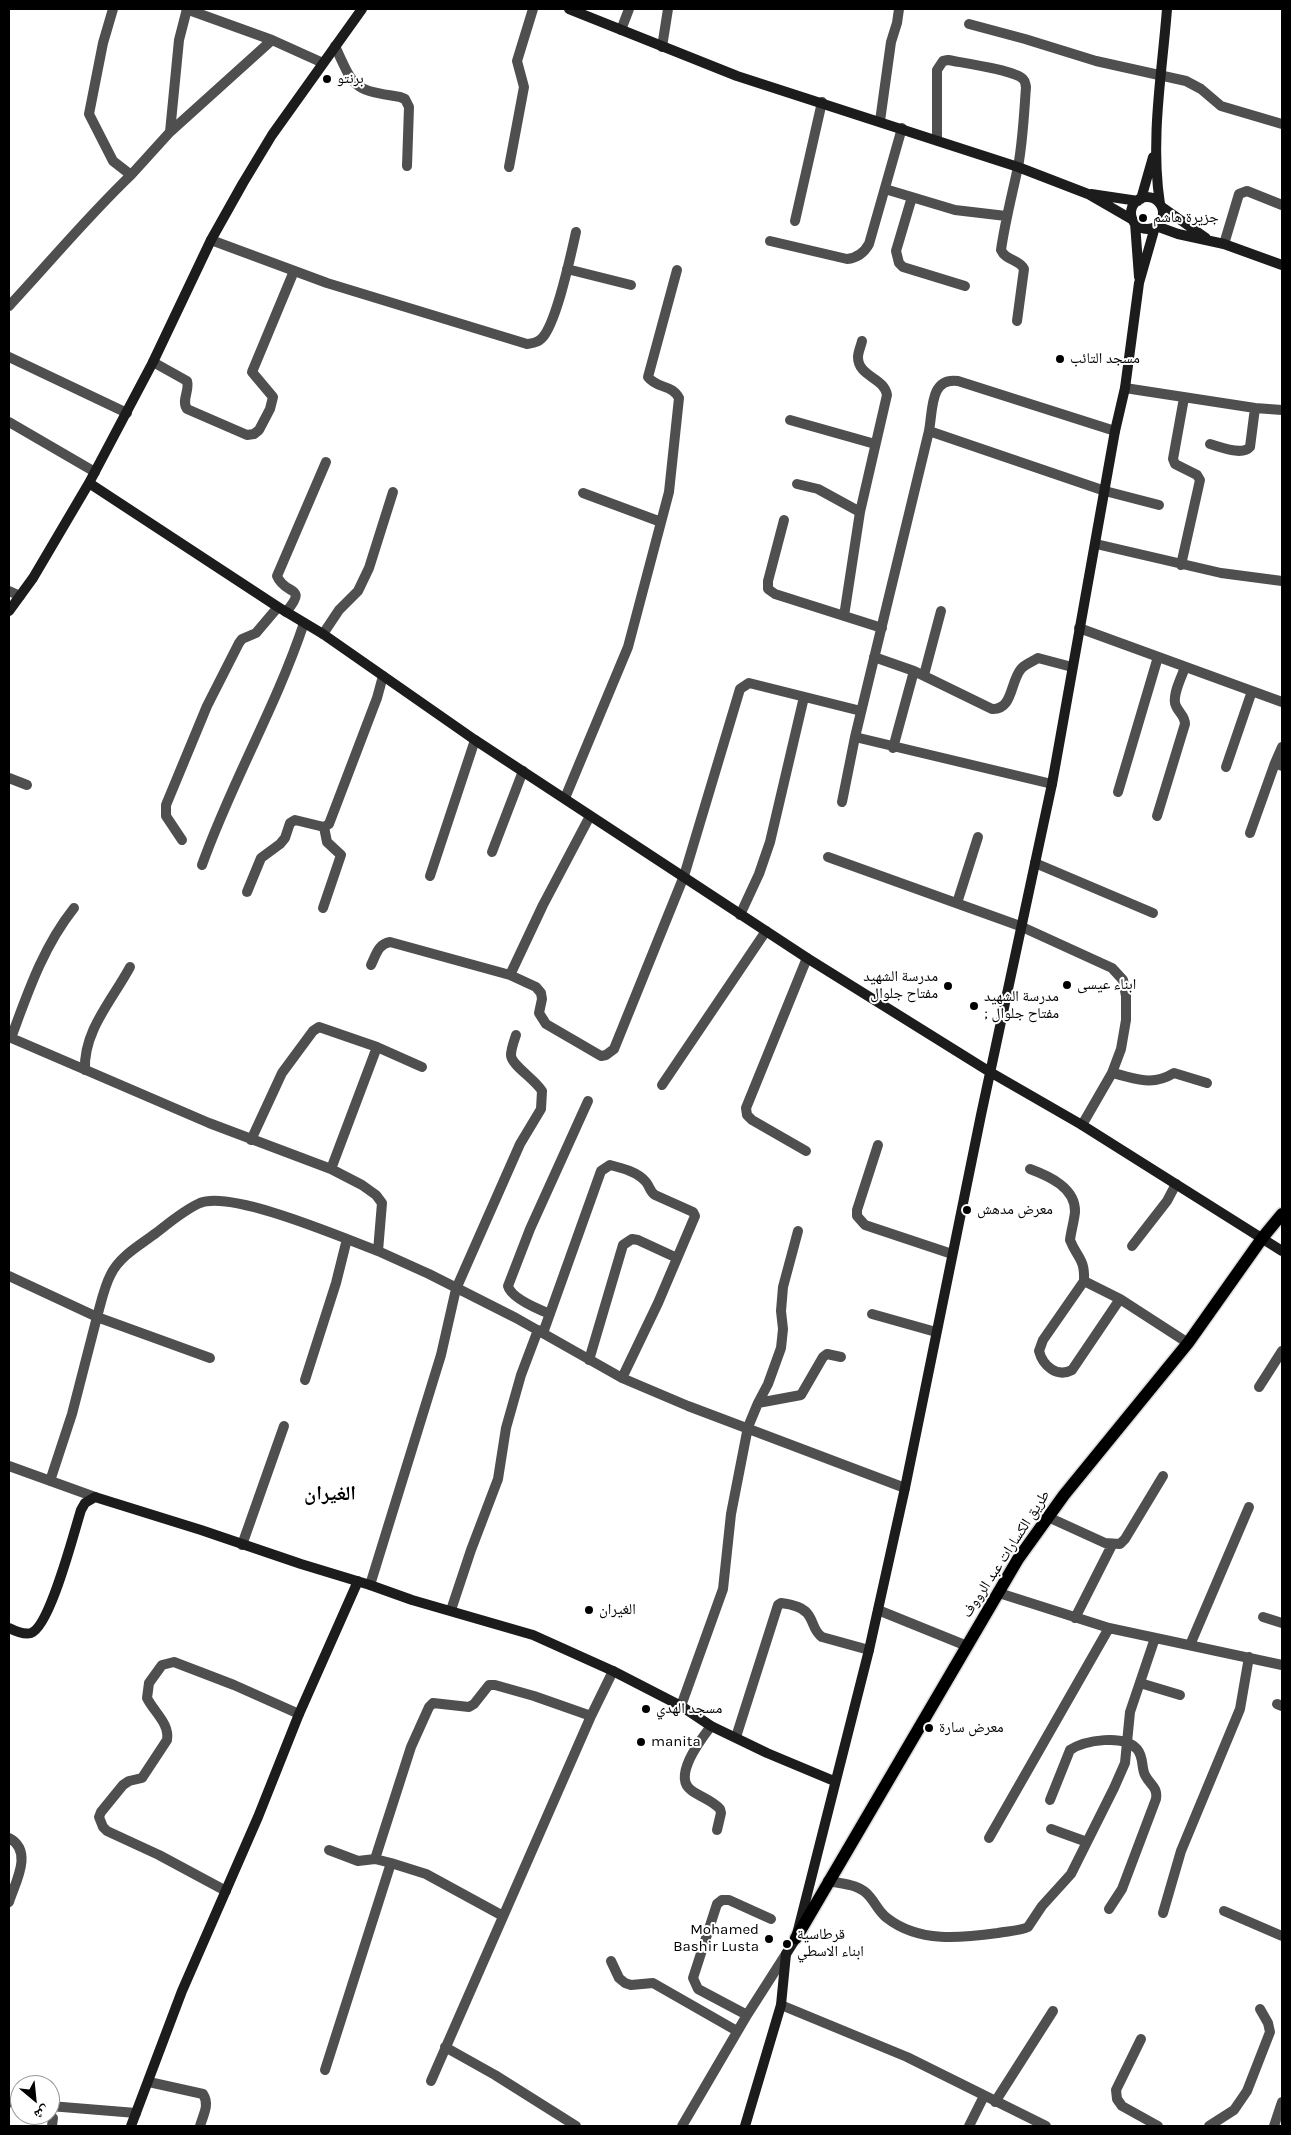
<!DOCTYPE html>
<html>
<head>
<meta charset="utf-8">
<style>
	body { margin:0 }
	#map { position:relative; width:1291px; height:2135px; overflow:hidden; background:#fff; font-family:Karla,"Noto Naskh Arabic",sans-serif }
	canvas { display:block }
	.frame { position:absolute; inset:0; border:10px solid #000; pointer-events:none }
	.north { position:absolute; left:10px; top:2075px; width:50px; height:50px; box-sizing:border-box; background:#fff; border:1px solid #999; border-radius:50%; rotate:152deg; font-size:14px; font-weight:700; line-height:20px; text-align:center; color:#000 }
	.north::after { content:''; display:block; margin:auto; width:18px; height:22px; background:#000; clip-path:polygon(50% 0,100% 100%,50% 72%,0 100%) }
</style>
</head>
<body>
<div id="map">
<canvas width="1291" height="2135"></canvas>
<div class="frame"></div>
<div class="north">ش</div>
</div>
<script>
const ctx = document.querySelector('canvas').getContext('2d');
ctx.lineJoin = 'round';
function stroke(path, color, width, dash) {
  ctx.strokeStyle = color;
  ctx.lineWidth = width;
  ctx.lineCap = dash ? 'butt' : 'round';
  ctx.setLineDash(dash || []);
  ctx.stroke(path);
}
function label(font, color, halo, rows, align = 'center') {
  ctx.font = font + ' Karla,"Noto Naskh Arabic",sans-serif';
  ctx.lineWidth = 4;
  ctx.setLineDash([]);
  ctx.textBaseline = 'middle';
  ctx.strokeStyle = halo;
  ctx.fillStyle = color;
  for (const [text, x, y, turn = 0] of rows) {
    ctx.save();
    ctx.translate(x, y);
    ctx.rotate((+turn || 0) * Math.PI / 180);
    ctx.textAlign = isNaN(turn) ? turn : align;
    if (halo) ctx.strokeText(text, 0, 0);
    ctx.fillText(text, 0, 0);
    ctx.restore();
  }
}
const street = new Path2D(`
	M113,9L103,43L89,114L113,161L131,175L170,132L272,40
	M186,9L272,40L323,63
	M969,24L1025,39L1096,61L1186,81L1201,89L1221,106L1282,124
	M621,30L629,9
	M335,46C354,88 353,90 400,97L405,99L409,107L407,166
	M662,47L668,9
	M880,121L891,42L897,23L899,9
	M170,132L179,40L187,9
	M937,140V70L943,61L948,60C963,63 1014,70 1023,79C1026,82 1025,83 1026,87C1024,114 1023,140 1018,167C1012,195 1005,222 1001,250C1006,261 1019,259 1024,269L1017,321
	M509,167L524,87L517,61L533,9
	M885,189L955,210L1006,216
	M912,197L896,251L899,263L903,267L965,286
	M795,221L822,102
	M211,240L327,283L527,344C533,343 537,343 541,339C556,326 571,254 576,232
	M770,241L847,259C857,258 864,253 869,244L902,128
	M1224,244L1239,194L1247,191L1282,205
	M567,269L631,285
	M9,306C50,262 88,216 131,175
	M9,357L127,413
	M153,362L187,381C190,391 181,400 187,409L247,435L254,434L259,430L270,409L273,397L252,372L294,271
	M1125,388L1255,408L1282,410
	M790,420L875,444
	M9,422L95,472
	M929,431L1105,491L1159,505
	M1210,444C1221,447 1242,456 1250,447L1255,408
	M797,484L818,489L860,512
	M583,493L661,522
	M784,520L768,581V589L775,594L882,628
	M1096,544L1221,573L1282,581
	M1181,565L1200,480L1197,475L1175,464L1173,459L1184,398
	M9,591L20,596
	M286,612C309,585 285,596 277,576L326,462
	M844,616L860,512L887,395C884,377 858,377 858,357C858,352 861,346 862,341
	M1079,628L1282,702
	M323,634L339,610L358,591L369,568L393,492
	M874,657L914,671L992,709C1013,710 1010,682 1021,669C1025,664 1032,662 1038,658L1072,667
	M924,675L941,611
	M855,737L929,431C933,409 930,377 958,381L1115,431
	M1282,747L1275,763L1282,766
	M893,748L914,671
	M1226,767L1252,691
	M9,778L27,785
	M1118,792L1158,657
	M565,798L628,647L669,492L679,398C672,384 657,389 648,377L677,270
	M842,802L855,737L1052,784
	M1157,816L1185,724C1185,716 1179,713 1176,706C1171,696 1182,677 1185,667
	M1250,833L1275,763
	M182,840L166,816V805L207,706L239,643L242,639L256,633L278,607
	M492,852L523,771
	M828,857L1020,926L1112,968L1123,980L1126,996V1020L1121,1049L1112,1073L1082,1125
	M1035,863L1153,913
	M202,865C231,783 276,707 304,623
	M430,876L475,740
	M247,892L261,858L280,844L285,838L290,823L295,820L324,827L329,824L377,698L383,676
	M957,903L978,837
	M323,908L341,855L327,842L324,827
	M740,915L759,874L770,842L804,697
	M371,965C376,955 378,944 390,942L510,975L536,987L541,993L542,999L539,1013L546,1024L601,1056L606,1055L614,1049L684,876L740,689L749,683L861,711
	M510,975L543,905L590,816
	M9,1037L209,1123L331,1169L362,1185L376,1195L382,1203L378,1251L429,1274L516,1318L622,1378L688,1406L905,1488
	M11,1038C28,992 43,947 74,908
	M85,1070C83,1031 113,999 130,967
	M1112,1073C1136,1078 1151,1087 1174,1073L1207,1083
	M662,1085L766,931
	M251,1140L282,1073L313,1031L319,1027L377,1047L422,1067
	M878,1145L857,1210V1216L865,1225L952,1254
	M806,1151L752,1120L747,1115L746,1108L807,958
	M331,1169L377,1047
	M1030,1169C1049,1176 1076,1188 1075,1212C1074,1222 1071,1231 1070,1240C1077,1258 1085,1258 1084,1281L1120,1299L1188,1343
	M1132,1246L1167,1201L1176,1184
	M9,1276L97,1317L72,1414L50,1481
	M1084,1281L1043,1340L1039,1351C1043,1366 1057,1378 1072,1370L1120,1299
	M550,1314C540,1310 511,1298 508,1286L530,1229L588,1101
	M872,1314L936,1332
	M543,1333L601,1171L610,1165C622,1168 638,1172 646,1182C650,1187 650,1192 655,1195L693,1212L695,1216L658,1303L622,1378
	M210,1358L97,1317C101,1303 104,1287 111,1274C120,1256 140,1245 156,1233C169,1223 184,1210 200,1203C232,1190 343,1238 378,1251
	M589,1360L623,1245L632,1239L638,1240L677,1258
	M305,1380L336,1283L347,1239
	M1259,1387L1282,1351
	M758,1403L801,1395L823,1357L827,1354L841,1357
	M9,1466L95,1497
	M1048,1517L1105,1543L1120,1544L1125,1539L1163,1476
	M242,1545L284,1426
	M370,1585L441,1355L456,1289L520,1144L541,1109L542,1091C535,1079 511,1065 511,1055C511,1049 514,1041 516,1035
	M999,1593L1109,1628L1282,1665
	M451,1610L471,1550L498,1479L506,1428L521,1375L538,1330
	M878,1610L967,1646
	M1263,1617L1282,1623
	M1075,1618L1112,1545
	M1190,1645L1249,1507
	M1140,1683L1180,1695
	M1277,1704L1282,1706
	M681,1706L723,1589L731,1514L748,1427L758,1403L768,1384L781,1348L783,1329L781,1311L783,1287L798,1231
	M711,1726C702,1738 672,1776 691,1790C700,1797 712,1800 720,1809L721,1813L717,1830
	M736,1737L778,1605L781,1603C789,1604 802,1607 807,1613C814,1621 813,1631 822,1637L869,1650
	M1050,1800L1070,1750C1085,1740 1124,1734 1137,1749C1144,1757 1141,1767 1145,1775C1150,1785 1158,1787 1156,1799L1122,1889L1109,1909
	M1051,1829L1087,1842
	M9,1838C34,1851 15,1883 9,1902
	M989,1838L1109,1628
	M329,1850L358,1861L375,1859L391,1863
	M375,1859L411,1747L429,1707L433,1703L469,1707L474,1704L489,1685H495L534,1696L591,1716
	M828,1881C843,1884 860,1884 870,1897C876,1904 879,1912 887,1918C919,1943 961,1938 998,1933C1008,1931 1019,1931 1028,1927L1042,1906L1071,1874L1114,1788L1125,1763L1130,1712L1155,1638
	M226,1891L159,1855L107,1831L103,1827L99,1817L101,1812L123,1785L129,1781L142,1778L167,1740C170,1724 154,1712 147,1698L149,1683L162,1665L174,1662L234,1685L299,1714
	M1224,1911L1282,1936
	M1163,1913L1181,1851L1240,1709L1249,1657
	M611,1961L619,1978L625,1983L631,1985L653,1983L737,2031
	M781,2005L907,2057L1046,2126
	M747,2015L698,1989L693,1978L717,1904L722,1900H729L771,1919
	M1141,2039L1116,2090L1117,2099L1122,2106L1158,2126
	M445,2047L495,2075L576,2126
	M325,2070L391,1863L426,1874L503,1916
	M431,2081L591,1716L613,1671
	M149,2082L203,2094C210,2105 203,2115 200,2126
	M9,2102L20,2104
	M995,2102L1053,2011
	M50,2106L136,2113
	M52,2126L53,2118
	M682,2126L747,2015L786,1954
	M969,2126L984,2096
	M1209,2126L1234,2110L1247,2091L1270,2032L1268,2023L1260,2009
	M1274,2126L1282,2102`);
const secondary = new Path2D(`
	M569,9L737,76L1018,167L1088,194L1133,220
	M1091,194L1138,201
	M1131 213a16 16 0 1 1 32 0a16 16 0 1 1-32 0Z
	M1141,199L1153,157
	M1160,204C1150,139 1162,74 1167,9
	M1162,207L1206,238
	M1135,223L1139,277
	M1156,226L1178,234L1224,244L1282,265
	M89,483L278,607L323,634L475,740L807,958L990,1072L1082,1125L1282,1251
	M9,611L33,578L89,483L153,362L211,240L243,183L272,135L362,9
	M9,1628C15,1631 24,1635 31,1633C50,1627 74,1532 81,1510L85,1503L95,1497L201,1530L301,1564L370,1585L412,1600L533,1635L613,1671L681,1706L711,1726L767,1753L834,1781
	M131,2126L182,1991L258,1817L299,1714L358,1581
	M745,2126L781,2005L786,1954L796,1938L869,1650L905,1488L981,1115L1052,784L1115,431L1125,388L1139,283L1155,227`);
const primary = new Path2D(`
	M796,1938L1018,1559L1064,1495L1188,1343L1263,1237L1282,1214`);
const markers = [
	[327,79,5,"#000"],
	[1143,218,5,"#000"],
	[1060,359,5,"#000"],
	[1067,985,5,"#000"],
	[948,986,5,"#000"],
	[974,1006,5,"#000"],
	[967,1210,5,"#000"],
	[589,1610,5,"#000"],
	[646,1709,5,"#000"],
	[929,1728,5,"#000"],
	[641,1742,5,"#000"],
	[769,1939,5,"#000"],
	[787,1944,5,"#000"]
];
const poiNames = [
	["برنتو",337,79],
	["جزيرة هاشم",1153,218],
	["مسجد التائب",1070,359],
	["مدرسة الشهيد",938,977,"right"],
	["مفتاح جلوال",938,994,"right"],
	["ابناء عيسى",1077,985],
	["مدرسة الشهيد",984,997],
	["; مفتاح جلوال",984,1014],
	["معرض مدهش",977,1210],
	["الغيران",599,1610],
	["مسجد الهدي",656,1709],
	["معرض سارة",939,1728],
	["manita",651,1742],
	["Mohamed",759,1930,"right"],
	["Bashir Lusta",759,1947,"right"],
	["قرطاسية",797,1935],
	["ابناء الاسطي",797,1952]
];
const streetNames = [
	["طريق الكسارات عبد الرووف",1006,1554,-57]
];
const districtNames = [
	["الغيران",330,1494]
];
stroke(primary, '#dbdbdb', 15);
stroke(street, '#4f4f4f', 10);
stroke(secondary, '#1c1c1c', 10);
stroke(primary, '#000', 12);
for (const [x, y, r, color] of markers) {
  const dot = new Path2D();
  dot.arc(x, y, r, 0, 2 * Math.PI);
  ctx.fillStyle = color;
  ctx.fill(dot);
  stroke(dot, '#fff', 2);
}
label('15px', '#000', '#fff', poiNames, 'left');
label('15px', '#000', '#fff', streetNames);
label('bold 20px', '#000', '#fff', districtNames);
</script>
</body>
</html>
